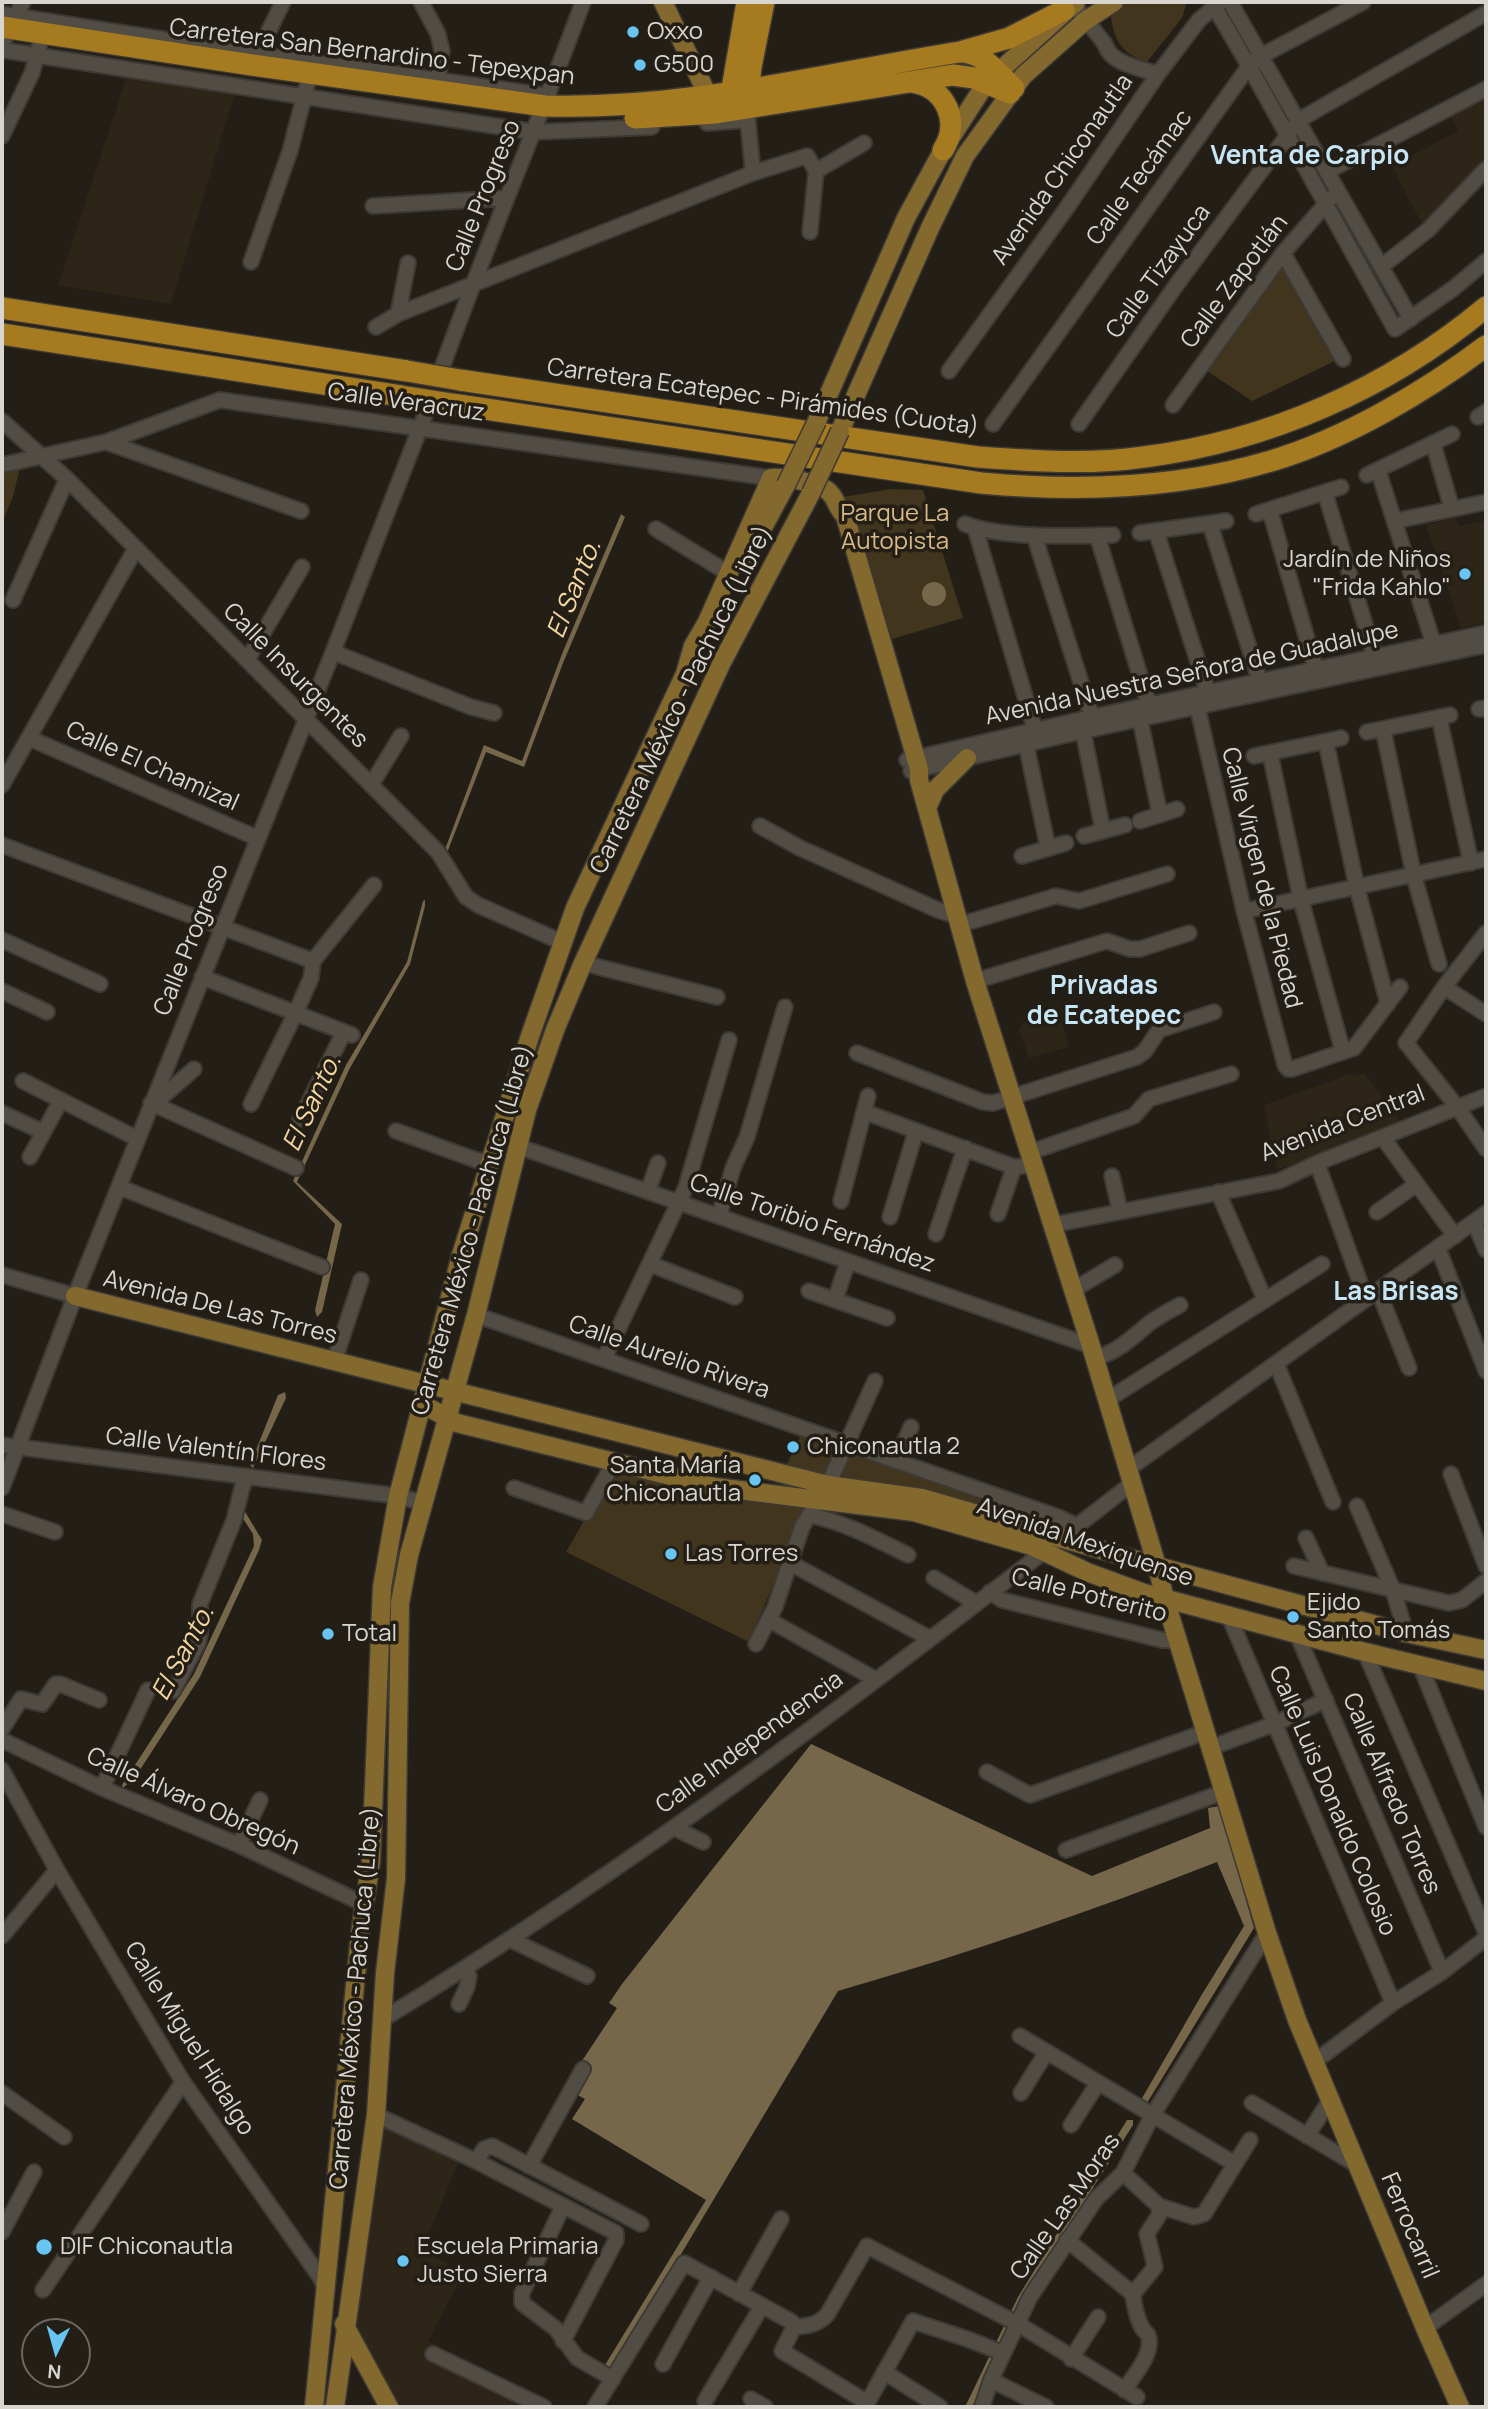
<!DOCTYPE html>
<html>
<head>
<meta charset="utf-8">
<style>
	body { margin:0 }
	#map { position:relative; width:1488px; height:2409px; overflow:hidden; background:#231e16; font-family:Manrope,sans-serif }
	canvas { display:block }
	.frame { position:absolute; inset:0; border:4px solid #d9d6d1; pointer-events:none }
	.north { position:absolute; left:21px; top:2318px; width:70px; height:70px; box-sizing:border-box; background:#231e16; border:2px solid #6c6861; border-radius:50%; rotate:185deg; font-size:19px; font-weight:700; line-height:28px; text-align:center; color:#d9d6d1 }
	.north::after { content:''; display:block; margin:auto; width:24px; height:32px; background:#68c4f0; clip-path:polygon(50% 0,100% 100%,50% 72%,0 100%) }
</style>
</head>
<body>
<div id="map">
<canvas width="1488" height="2409"></canvas>
<div class="frame"></div>
<div class="north">N</div>
</div>
<script>
const ctx = document.querySelector('canvas').getContext('2d');
ctx.lineJoin = 'round';
function paint(path, color) {
  ctx.fillStyle = color;
  ctx.fill(path, 'evenodd');
}
function stroke(path, color, width, dash) {
  ctx.strokeStyle = color;
  ctx.lineWidth = width;
  ctx.lineCap = dash ? 'butt' : 'round';
  ctx.setLineDash(dash || []);
  ctx.stroke(path);
}
function label(font, color, halo, rows, align = 'center') {
  ctx.font = font + ' Manrope,sans-serif';
  ctx.lineWidth = 7;
  ctx.setLineDash([]);
  ctx.textBaseline = 'middle';
  ctx.strokeStyle = halo;
  ctx.fillStyle = color;
  for (const [text, x, y, turn = 0] of rows) {
    ctx.save();
    ctx.translate(x, y);
    ctx.rotate((+turn || 0) * Math.PI / 180);
    ctx.textAlign = isNaN(turn) ? turn : align;
    if (halo) ctx.strokeText(text, 0, 0);
    ctx.fillText(text, 0, 0);
    ctx.restore();
  }
}
const built = new Path2D(`
	M129,70L237,86L171,304L58,285Z
	M1486,98V165L1423,226L1392,166L1458,131L1451,116Z
	M1456,518L1459,526L1486,520V622L1461,628L1426,525Z
	M1057,1004L1069,1047L1029,1058L1019,1029L1031,1012Z
	M1364,1073L1400,1121L1277,1170L1264,1105L1350,1074L1353,1076Z
	M385,2125L459,2161L422,2250L464,2272L428,2341L552,2405L551,2407H407L399,2403L352,2327Z`);
const green = new Path2D(`
	M1126,2H1187L1182,18L1147,62C1119,53 1113,37 1110,10Z
	M1278,258L1339,359L1252,401L1198,365Z
	M21,463L13,497L2,522V467Z
	M890,489L923,490L963,618L892,639L843,497Z
	M801,1435L1059,1522V1526L1055,1528L785,1468Z
	M612,1472L712,1493L807,1506L749,1642L566,1552Z`);
const water = new Path2D(`
	M621,514L625,517L563,663L524,767L486,752L447,853L444,852L484,745L522,761L562,654Z
	M922 594a12 12 0 1 1 24 0a12 12 0 1 1-24 0Z
	M425,900V906L410,964L350,1068L297,1182L342,1224L322,1312L317,1317L315,1310L335,1224L293,1181L346,1065L407,962L423,901Z
	M285,1392L286,1398L253,1468L250,1465L278,1395Z
	M246,1489L244,1510L262,1540L259,1550L200,1677L136,1776L123,1788L122,1785L194,1674L254,1546L253,1534L240,1514Z
	M811,1744L1092,1876L1210,1828L1208,1808L1219,1806L1254,1928L1147,2103L1143,2104L1141,2100L1201,1996L1244,1926L1217,1862C1093,1911 966,1954 838,1991L640,2323L610,2367L606,2370L605,2365L706,2200L572,2119L585,2099L564,2088L617,2008L609,2003L622,1984Z
	M1127,2120H1133V2125L1022,2299L972,2407H965L1018,2297Z`);
const minor = new Path2D(`
	M421,2L438,34L442,51L437,86
	M1230,2L1411,319
	M1073,4L1105,44C1110,64 1141,68 1158,74
	M1214,6L1249,66L1395,329L1454,288L1486,261
	M2,14L257,54L549,96
	M5,38L23,2
	M2,50L534,132L652,127
	M254,61L283,2
	M747,112L753,173
	M707,123L747,120
	M2,136L32,73L40,43
	M816,171L864,143
	M1328,171L1486,89
	M373,206L506,198
	M1283,253L1343,359
	M251,262L290,151L307,85
	M1382,266L1428,230L1486,169
	M398,314L408,263
	M376,327L398,314L753,173L807,156L816,171L810,232
	M442,368C486,245 538,125 583,2
	M949,371L1066,209L1158,74L1199,20L1219,3
	M1173,405L1283,253L1331,198
	M1478,417L1486,412
	M2,421L67,479L438,852L466,897L478,905L564,943
	M993,424L1249,66L1261,56L1363,2
	M1079,424L1177,284L1299,120L1486,13
	M106,442L301,511
	M1433,443L1452,509
	M2,465L106,442L220,400L771,478
	M1378,470L1434,645
	M1367,475L1452,434
	M1325,493L1375,657
	M1270,511L1316,670
	M1256,514L1341,487
	M1395,521L1486,502
	M965,524C1004,539 1071,536 1113,535
	M1210,524L1260,682
	M975,528L1035,730
	M656,529L728,573
	M1156,531L1208,693
	M1140,533L1226,521
	M1034,535L1092,717
	M1097,535L1149,705
	M13,600L67,479
	M333,652L471,707L494,713
	M247,660L302,567
	M1196,701L1244,911L1285,1065L1288,1069H1292L1354,1048L1400,987
	M1479,709L1486,708
	M1439,717L1471,863
	M1140,719L1160,815
	M1383,729L1414,876L1439,964
	M1083,731L1103,831
	M1367,732L1450,715
	M29,738L257,838
	M1326,742L1357,888L1388,1004
	M1026,744L1048,848
	M1270,753L1301,900L1343,1052
	M1254,756L1341,738
	M907,760L1092,717L1486,633
	M911,771L1083,731L1486,645
	M2,785L136,548
	M371,785L401,736
	M1140,821L1177,809
	M760,826L800,848L938,910L956,916
	M1084,836L1125,825
	M2,845L313,961
	M1022,856L1066,843
	M1244,911L1486,859
	M959,925L1056,896L1079,901L1167,874
	M1486,933L1444,987L1406,1043L1458,1108L1486,1149
	M2,940L100,984
	M583,963L717,997
	M202,977L352,1035
	M975,981L1107,941L1130,949H1140L1189,933
	M1444,987L1486,1014
	M2,991L47,1012
	M857,1053L983,1102L993,1103L1137,1057L1145,1051L1159,1030L1214,1012
	M23,1081L138,1139
	M151,1103L296,1168
	M154,1104L194,1069
	M251,1104L296,1012L311,978L313,961L374,885
	M865,1112L1014,1167L1032,1165
	M2,1113L43,1132
	M300,1120L344,1032
	M396,1131L476,1160L491,1162
	M1383,1138L1455,1236
	M517,1146L1091,1346
	M1028,1153L1134,1116L1149,1099L1231,1074
	M30,1157L60,1102
	M1317,1163L1366,1299
	M1112,1176L1120,1211
	M119,1187L322,1267
	M648,1191L658,1163
	M1218,1192L1265,1300
	M841,1201L868,1096
	M1377,1212L1417,1184
	M998,1214L1014,1167
	M719,1216L733,1168L747,1137L785,1007
	M890,1217L916,1131
	M1474,1222L1486,1250
	M1052,1225L1279,1181L1317,1163L1486,1096
	M936,1234L965,1148
	M1438,1248L1486,1371
	M650,1264L735,1297
	M2,1275L75,1296
	M1073,1290L1115,1265
	M1378,1290L1409,1368
	M809,1291L887,1318
	M835,1300L848,1261
	M476,1315L1058,1517L1077,1526
	M1094,1358C1118,1353 1132,1337 1151,1322C1160,1316 1170,1310 1180,1305
	M604,1359L686,1187L729,1040
	M334,1362L361,1280
	M1276,1363L1333,1502
	M1107,1400L1322,1264
	M2,1445L398,1496L423,1503
	M896,1461L911,1427
	M1127,1470L1486,1213
	M1451,1474L1486,1566
	M2,1488L75,1296L333,652L427,410
	M514,1488L586,1513L614,1462
	M1357,1506L1393,1590L1406,1633
	M2,1514L55,1532
	M809,1515C844,1522 876,1539 908,1555
	M1306,1538L1322,1573
	M790,1563L929,1638
	M1294,1566L1449,1603L1462,1600L1486,1581
	M934,1578L976,1603
	M990,1592L1002,1600L1162,1640L1178,1641
	M1229,1616L1393,2003
	M769,1620L875,1679
	M1297,1634L1442,1972
	M756,1644L775,1607L802,1527L828,1485L875,1381
	M1365,1652L1486,1933
	M1420,1665L1486,1827
	M173,1691L198,1643L200,1634V1604L234,1520L242,1488L247,1477
	M2,1729L21,1699L42,1704L56,1684H60L99,1700
	M2,1740L102,1788L239,1845L366,1905
	M1210,1748L1274,1724L1326,1700
	M2,1770L57,1870L183,2082L320,2277L326,2290
	M987,1772L1030,1795L1205,1732
	M102,1788L148,1690
	M674,1828L703,1842
	M239,1845L260,1800
	M1066,1850L1223,1792
	M2,1936L57,1870
	M509,1939L587,1976
	M459,2004L467,1987L469,1976L464,1969
	M383,2019C645,1860 890,1672 1131,1484
	M1020,2036L1235,2164
	M1314,2062L1393,2003L1442,1972L1486,1938
	M2,2093L64,2137
	M1021,2093L1046,2053
	M1252,2103L1357,2165
	M376,2115L476,2161L616,2233V2240L563,2341
	M1071,2125L1098,2083
	M1307,2136L1330,2100
	M476,2161L484,2149L492,2146L641,2224
	M529,2166L583,2069
	M1123,2173L1159,2206V2215L1147,2234L1155,2267L1133,2294
	M563,2206L522,2293V2303L556,2329L577,2358L613,2379
	M1159,2206L1194,2217L1204,2214L1250,2140
	M2,2232L34,2172
	M1067,2240L1133,2294
	M43,2290L183,2082
	M739,2294L781,2219
	M794,2327C808,2326 817,2325 827,2315L867,2246L1018,2324L1137,2397
	M794,2327L782,2351L868,2403
	M1425,2328L1486,2284
	M433,2354L544,2407
	M1071,2359L1098,2317
	M663,2364L711,2277
	M884,2372L940,2407
	M991,2380L1046,2407
	M1124,2390C1133,2377 1155,2352 1148,2335C1146,2332 1143,2330 1141,2326C1137,2317 1134,2305 1133,2294
	M751,2399L765,2407
	M705,2401L762,2306
	M595,2407L684,2263L792,2322L794,2327
	M865,2407L913,2321C943,2332 974,2339 1003,2354
	M982,2407L991,2380L1030,2297L1096,2199L1123,2173L1152,2116L1267,1933`);
const major = new Path2D(`
	M663,2L713,106
	M817,421L906,218L943,150L986,83L1076,2
	M840,431L930,228L965,156L1023,76L1085,21L1114,2
	M746,559L786,485
	M686,670L693,646L707,622L771,478C784,477 821,482 830,493C836,499 837,508 845,516L919,769V780L975,981L1091,1346L1157,1566L1165,1599L1267,1933L1297,2020L1425,2328L1460,2407
	M927,808L935,790L967,758
	M75,1296L828,1485L922,1498L1157,1566L1406,1633L1486,1650
	M422,1404L457,1423L715,1487L914,1512L1032,1546L1087,1572L1144,1593L1365,1652L1486,1681
	M344,2324L389,2407
	M314,2407L360,1934L371,1861L382,1587L398,1496L461,1255L530,1036L575,908L691,661
	M335,2407L376,2115L385,1973L396,1878L400,1603L409,1555L476,1315L527,1110L555,1030L583,963L722,662L811,493`);
const highway = new Path2D(`
	M2,27L252,65L545,106C689,110 820,74 960,52C984,52 997,73 1014,88
	M963,51L1009,38L1064,10
	M912,82C946,87 961,122 943,150
	M747,103L751,67L764,2
	M739,106L734,93L733,83L747,2
	M635,118L716,113L953,75L974,78L1010,93
	M2,308L407,371
	M2,334L401,396
	M460,380L978,457C1033,461 1089,465 1144,457C1269,441 1389,388 1486,307
	M452,404L981,483C1078,492 1177,489 1271,461C1345,439 1425,392 1486,346`);
const majorBridge = new Path2D(`
	M786,485L817,421
	M811,493L840,431`);
const highwayBridge = new Path2D(`
	M407,371L460,380
	M401,396L452,404`);
const markers = [
	[633,32,7,"#68c4f0"],
	[640,65,7,"#68c4f0"],
	[1465,574,7,"#68c4f0"],
	[793,1447,7,"#68c4f0"],
	[755,1480,7,"#68c4f0"],
	[671,1554,7,"#68c4f0"],
	[1293,1617,7,"#68c4f0"],
	[328,1634,7,"#68c4f0"],
	[44,2247,9,"#68c4f0"],
	[403,2261,7,"#68c4f0"]
];
const poiNames = [
	["Oxxo",647,32],
	["G500",654,65],
	["Jardín de Niños",1451,560,"right"],
	["\"Frida Kahlo\"",1451,588,"right"],
	["Chiconautla 2",807,1447],
	["Santa María",741,1466,"right"],
	["Chiconautla",741,1494,"right"],
	["Las Torres",685,1554],
	["Ejido",1307,1603],
	["Santo Tomás",1307,1631],
	["Total",342,1634],
	["DIF Chiconautla",60,2247],
	["Escuela Primaria",417,2247],
	["Justo Sierra",417,2275]
];
const streetNames = [
	["Carretera San Bernardino - Tepexpan",372,53,7],
	["Avenida Chiconautla",1063,170,-55],
	["Calle Tecámac",1140,178,-54],
	["Calle Progreso",484,196,-68],
	["Calle Tizayuca",1159,272,-54],
	["Calle Zapotlán",1235,282,-53],
	["Carretera Ecatepec - Pirámides (Cuota)",763,398,8],
	["Calle Veracruz",406,403,8],
	["Avenida Nuestra Señora de Guadalupe",1192,674,-12],
	["Calle Insurgentes",295,676,45],
	["Carretera México - Pachuca (Libre)",682,700,-64],
	["Calle El Chamizal",152,767,24],
	["Calle Virgen de la Piedad",1261,878,76],
	["Calle Progreso",192,940,-68],
	["Avenida Central",1343,1124,-21],
	["Calle Toribio Fernández",812,1224,19],
	["Carretera México - Pachuca (Libre)",473,1230,-74],
	["Avenida De Las Torres",220,1308,14],
	["Calle Aurelio Rivera",669,1358,19],
	["Calle Valentín Flores",216,1450,7],
	["Avenida Mexiquense",1085,1543,19],
	["Calle Potrerito",1089,1596,14],
	["Calle Independencia",750,1743,-36],
	["Calle Alfredo Torres",1391,1794,67],
	["Calle Luis Donaldo Colosio",1332,1801,67],
	["Calle Álvaro Obregón",193,1802,24],
	["Carretera México - Pachuca (Libre)",356,1998,-85],
	["Calle Miguel Hidalgo",189,2039,58],
	["Calle Las Moras",1066,2207,-55],
	["Ferrocarril",1409,2226,67]
];
const parkNames = [
	["Parque La",895,514],
	["Autopista",895,542]
];
const neighbourhoodNames = [
	["Venta de Carpio",1310,157],
	["Privadas",1104,987],
	["de Ecatepec",1104,1017],
	["Las Brisas",1396,1293]
];
const waterNames = [
	["El Santo.",575,589,-68],
	["El Santo.",313,1103,-65],
	["El Santo.",184,1653,-62]
];
paint(built, '#2d2517');
paint(green, '#42351d');
paint(water, '#76664a');
stroke(minor, '#3d3934', 18);
stroke(major, '#3d3934', 21);
stroke(highway, '#3d3934', 24);
stroke(minor, '#524d44', 14);
stroke(major, '#84692e', 18);
stroke(highway, '#a67b1f', 21);
stroke(majorBridge, '#3d3934', 21, []);
stroke(highwayBridge, '#3d3934', 24, []);
stroke(majorBridge, '#84692e', 18);
stroke(highwayBridge, '#a67b1f', 21);
for (const [x, y, r, color] of markers) {
  const dot = new Path2D();
  dot.arc(x, y, r, 0, 2 * Math.PI);
  ctx.fillStyle = color;
  ctx.fill(dot);
  stroke(dot, '#231e16', 2.5);
}
label('24px', '#d9d6d1', '#231e16', poiNames, 'left');
label('24px', '#d9d6d1', '#231e16', streetNames);
label('24px', '#d8bb87', '#231e16', parkNames);
label('bold 26px', '#c6e5f5', '#231e16', neighbourhoodNames);
label('italic 26px', '#f4d6a1', '#231e16', waterNames);
</script>
</body>
</html>
